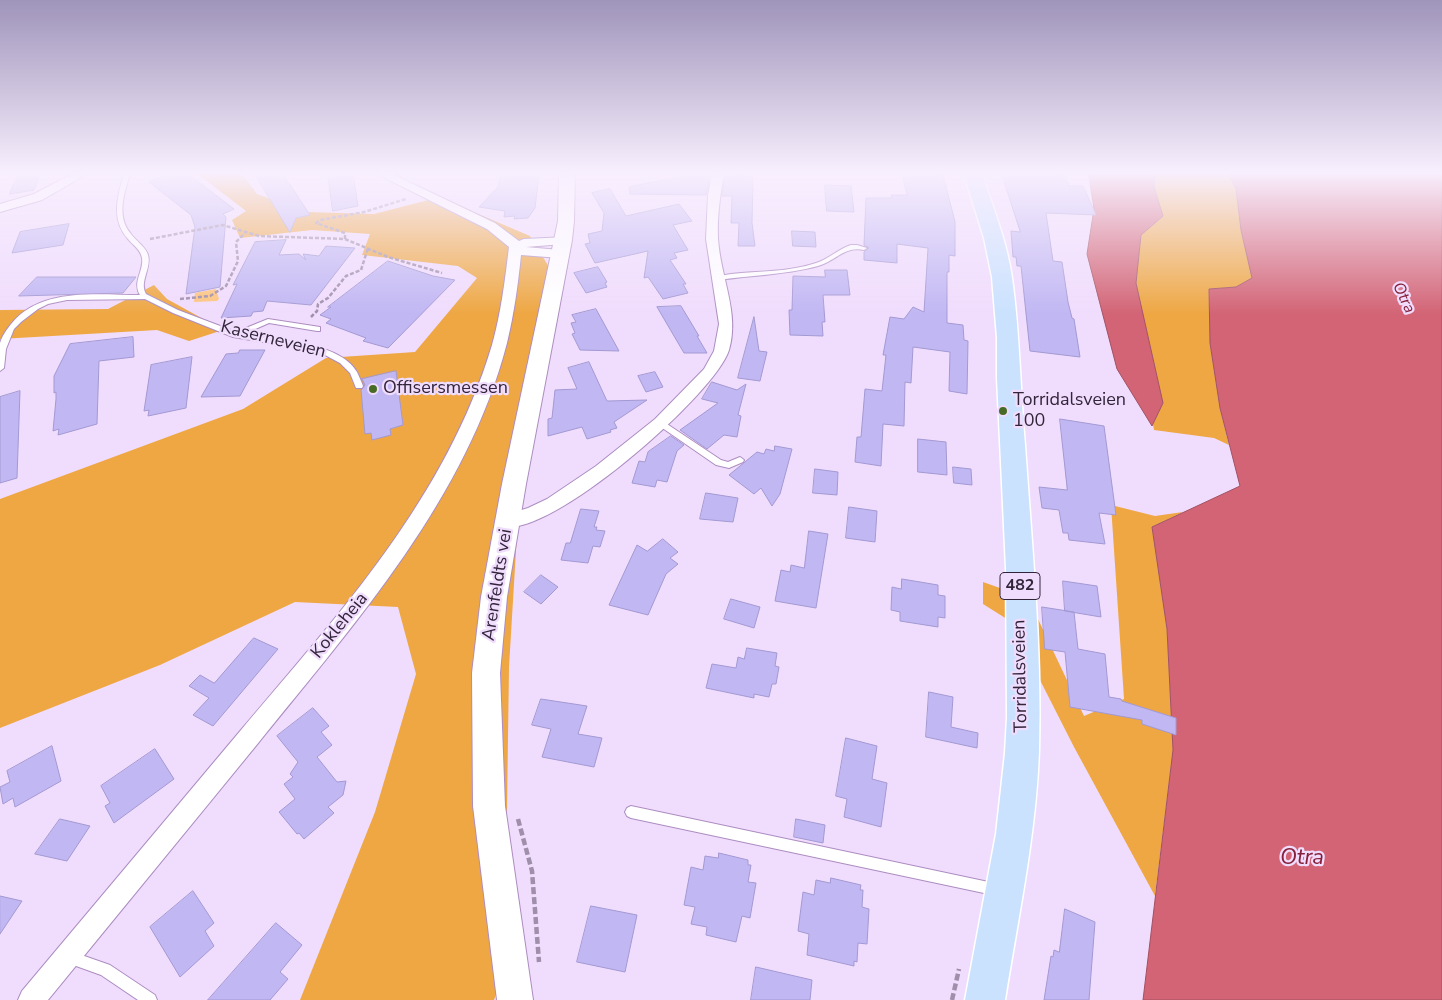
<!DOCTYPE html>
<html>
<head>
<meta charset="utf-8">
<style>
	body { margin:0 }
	canvas { display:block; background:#f0dcfd }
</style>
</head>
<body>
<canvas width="1442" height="1000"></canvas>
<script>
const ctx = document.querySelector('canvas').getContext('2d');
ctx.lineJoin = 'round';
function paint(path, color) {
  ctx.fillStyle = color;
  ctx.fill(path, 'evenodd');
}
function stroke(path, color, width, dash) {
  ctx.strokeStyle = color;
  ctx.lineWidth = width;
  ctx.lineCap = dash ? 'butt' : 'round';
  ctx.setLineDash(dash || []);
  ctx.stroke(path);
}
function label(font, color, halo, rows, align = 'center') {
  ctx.font = font + ' "Nunito Sans",sans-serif';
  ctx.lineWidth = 4.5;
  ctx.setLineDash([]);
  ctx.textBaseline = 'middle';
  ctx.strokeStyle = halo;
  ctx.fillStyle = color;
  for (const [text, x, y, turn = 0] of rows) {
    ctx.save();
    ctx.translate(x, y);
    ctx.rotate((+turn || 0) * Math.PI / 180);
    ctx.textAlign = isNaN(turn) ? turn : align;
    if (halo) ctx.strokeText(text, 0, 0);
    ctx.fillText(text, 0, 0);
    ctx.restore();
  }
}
const green = new Path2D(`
	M216,289L219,299L217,301L194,302L195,293Z`);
const forest = new Path2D(`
	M198,174H242L257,194L308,212L374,214L432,199L385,174H399L415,187L530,236L549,267L521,467L509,667L507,808L498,988L494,1000H300L375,812L416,674L398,607L295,602L160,665L0,728V499L243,409L326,358L415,352L477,278L458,266L362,255L370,234L312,230L240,238L232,220L246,211Z
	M1155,174H1229L1236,189L1241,230L1252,278L1236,287L1209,289L1210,343L1220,408L1229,445L1214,438L1154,430L1153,424L1163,403L1136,283L1141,235L1163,216L1154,187Z
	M154,285L167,299L223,330L189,341L157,330L0,339V310L108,309Z
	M1111,505L1155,516L1183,512L1152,527L1167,629L1173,750L1155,896L1074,747L1010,621L983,604V582L1028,598L1084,716L1124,699Z`);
const water = new Path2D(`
	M1089,174H1155L1154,187L1163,216L1141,235L1136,283L1163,403L1152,426L1117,369L1087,254L1094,209Z
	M1229,174H1442V1000H1143L1173,750L1167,629L1152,527L1240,486L1220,408L1210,343L1209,289L1236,287L1252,278L1241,230L1236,189Z`);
const building = new Path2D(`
	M18,174H40L34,190L10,194Z
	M170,174H188L234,209L223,214L226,217L220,287L186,294L195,227L191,215L149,182Z
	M255,174H283L310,215L296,218L290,232Z
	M328,174H353L358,206L333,211Z
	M501,174H539L535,208L528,218L514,219L515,216L504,217L505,211L479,207L498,187Z
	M677,174H710L706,195L630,194L629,187L677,177Z
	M726,174L753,177L752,223L755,246H738L739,223H731L732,196H722Z
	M902,174L943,175L955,222V256L949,255V272H947V323L963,325L964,340L968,341L967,394L949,391L950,352L913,347L911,383L905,382L904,426L883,424L881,466L855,462L857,437H861L865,389L882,391L886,355H883L890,317L904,319L913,307L924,312L928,248L897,244V263L864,260V252L869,248L864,245L866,198H892L891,195H907Z
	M1002,174L1065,175L1069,186H1083L1096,215L1046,213L1053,261L1062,262L1068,302L1072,318L1074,319L1080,357L1030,351L1021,266H1017L1016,257H1013L1011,231L1020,232Z
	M825,185L851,186L854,212L827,211Z
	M610,189L626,216L679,204L692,221L673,225L688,250L674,253L677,258L670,260L686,284H683L688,293L663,299L648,277L644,278L648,251L595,263L585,244L590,243L588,234L602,231L604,213L592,193Z
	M69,224L63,245L12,253L20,232Z
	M792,231L815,232L816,247L793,246Z
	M286,240L279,255L299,254L306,260L303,254L319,256L326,246L355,248L311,305L267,301L263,311L253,312L251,316L221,318L237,284L233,285L255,242Z
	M388,261L433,276L455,280L388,348L363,341L366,338L326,323L331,319L320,315L331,307H328Z
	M598,267L607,282L605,283L607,287L586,293L574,273Z
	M825,270H847L850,295H823L825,322H822L823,336L790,335L789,310H792L793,276L825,277Z
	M37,277H136L123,293L19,296Z
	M681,306L699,336H697L707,353H684L657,307Z
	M596,309L619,351L580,350L572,334L575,333L571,323L576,322L572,315Z
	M754,317L759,351L767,352L760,381L738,378Z
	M133,337L134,357L99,361L97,424L58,435L59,429L53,431L56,399V392L54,393V376L70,344Z
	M240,350H265L240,396L201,397L226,354L238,353Z
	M192,357L186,408L148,416L149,410L144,411L151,365Z
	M589,362L607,401L647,400L614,422L617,428L610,430L611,432L587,439L582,427L548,436V419L552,418L555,390L577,389L568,368Z
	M396,371L403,425L390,429L391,435L372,440L371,433L365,434L361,390L365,385L362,379Z
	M655,372L663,387L646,392L638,376Z
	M712,382L737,390L746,384L738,415L741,416L737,437L724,435L707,449L680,430L718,403L702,399Z
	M20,391L17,478L0,483V397Z
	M1060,419L1104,426L1116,515L1099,513L1105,544L1069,540L1068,533H1063L1059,510L1042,508L1039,487L1067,490Z
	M671,436L684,445L677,451L667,482L657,480L655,487L632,483L639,461L645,462L648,452Z
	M918,439L946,442L947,475L918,472Z
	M775,446L792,449L780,494L772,506L761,488L754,494L729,475L757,452L764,454L766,449L774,451Z
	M953,467L971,469L972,485L954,483Z
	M815,469L838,472L837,495L813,493Z
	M706,493L738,498L733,522L700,519Z
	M849,507L877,511L875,542L846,538Z
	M581,509L599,511L594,527H597L596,530L605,531L600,547L593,546L588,563L561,560L566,543H570Z
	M809,531L828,534L816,608L775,601L781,570L790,572L791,565L804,568Z
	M663,539L678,552L670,558L678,564L666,574L648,615L609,605L637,545L647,551Z
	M541,575L558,587L541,604L524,592Z
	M902,579L938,585V595L945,596V618L938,617V627L900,621V612L891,610L892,587L901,589Z
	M1063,581L1097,586L1101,617L1065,611Z
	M731,599L760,607L754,628L724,619Z
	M1042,607L1074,612L1078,649L1105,654L1109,697L1121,699L1122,701L1176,718V735L1142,724V720L1070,707L1065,652L1045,649Z
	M254,638L278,649L213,726L193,715L209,698L189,686L200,675L214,683Z
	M747,648L777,653L775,666L779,667L776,684H772L769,697L754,694V698L706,688L712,664L736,668L738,657L744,659Z
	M929,692L953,697L951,727L978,733L977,748L926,737Z
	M541,699L587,706L578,734L602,738L594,767L542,757L551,729L532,725Z
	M313,708L329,726L321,732L332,745L317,757L337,782L346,781L343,795L328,807L334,813L304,839L299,833L297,834L279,812L295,799L284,784L293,777L290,774L298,762L277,736Z
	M846,738L877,746L872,779L887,783L881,827L844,817L847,799L836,796Z
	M52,746L61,781L15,807L13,798L3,804L0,787L10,782L7,771Z
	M155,749L174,779L114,823L105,806L110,803L101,786Z
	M60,819L90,826L67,861L35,854Z
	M796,819L825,825L823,843L794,837Z
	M719,853L748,860V865H751L748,882L756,883L750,918L742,916L736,942L706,935L707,927L691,924L695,907L684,905L691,867L703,870L705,856L718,858Z
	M831,878L861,885L860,890H863L862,907L869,909L867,944L858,943L857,962L854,961V966L807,955L809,934L798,931L803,892L814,895L816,880L830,883Z
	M193,891L214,923L205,931L214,946L180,977L150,927Z
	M0,896L22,901L0,934Z
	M591,906L637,915L625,972L577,962Z
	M1065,909L1095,922L1089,1000H1044L1051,956L1053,957L1054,950L1059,952Z
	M276,923L302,945L280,972L288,979L270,1000H208Z
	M756,967L812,980L810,1000H751Z`);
const pathFar1 = new Path2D(`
	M150,239L223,225L259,236L345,239L388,257L442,273
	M345,239V233L316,223L320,220L364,212L406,199
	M180,299L210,296L226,286L238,261L236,242L245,233
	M311,317L317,311L318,304L328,298L346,276L361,270L368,248`);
const path = new Path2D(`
	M518,819L532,871L539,962
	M952,1000L959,969`);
const lane = new Path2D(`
	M124,174H130C124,193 116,217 131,234C136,241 146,247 148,255C152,268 139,281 146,294L178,310L236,332L268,319L320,327V331H317L269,323L244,334C275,341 339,341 357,372C359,376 361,381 363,386L362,388H356L350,373L340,363L325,355L294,347L233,337L173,313L145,299L67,300L48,304L38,309L21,322L14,329L6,349L4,368L0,371C0,362 0,352 0,343C2,336 7,329 12,323C42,287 97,295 140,295C132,282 144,271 142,258C141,250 133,245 128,239C111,220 117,197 124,174Z
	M851,245H857L867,248L864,250C844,246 836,261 818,266C786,275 752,275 719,280L716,278L719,276L731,274C759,271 789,272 816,263C829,259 838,249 851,245Z
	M661,420L721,460L728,462L740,457L744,460L743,462L729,468L716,465L658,425L657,423Z
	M631,806L998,884L1002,886L1004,890L1002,894L998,896L631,818L627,816L625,812L627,808Z
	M70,951L110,965L155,995L157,1000H138L101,975L65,962L64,957L65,952Z`);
const street = new Path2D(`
	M72,174H87L42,200L0,212V204L34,194Z
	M377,174H392L495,223L519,241L524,239L568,237L569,240L568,243L563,244L526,247L560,250L567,254L560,258L521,255C518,285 514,314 507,343C467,497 357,621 259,742C189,828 118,914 48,1000H18L22,991C95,904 168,817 241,730C340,613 447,496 492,345C501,313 505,280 509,247L487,229Z
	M712,174H724C720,195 717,217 718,238C720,276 740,313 729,350C715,395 547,541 502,526L499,521L502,516L528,508L547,499L596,466L655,419L704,369L714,351L719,324L706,239L708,195Z`);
const secondary = new Path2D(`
	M559,174H575L574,221L572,240L526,484L507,597L500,673L505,806L533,1000H497L473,806L472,673L481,597L502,484L554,240L558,221Z`);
const primary = new Path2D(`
	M964,174H982C993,208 1007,242 1012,278C1020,334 1020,390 1025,445C1032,547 1042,649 1039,751C1036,835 1018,918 1005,1000H965L996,834L1005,753L1007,717L1006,569L997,378V338L992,277L984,238Z`);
const markers = [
	[373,389,5,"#476b24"],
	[1003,411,5,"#476b24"]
];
const farWaternames = [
	["Otra",1403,298,65]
];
const shields = [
	[1020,586,40]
];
const shieldNames = [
	["482",1020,586]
];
const streetNames = [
	["Kaserneveien",273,340,14],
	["Arenfeldts vei",498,585,-81],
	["Kokleheia",340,626,-51],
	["Torridalsveien",1021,676,-91]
];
const poiNames = [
	["Offisersmessen",383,389],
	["Torridalsveien",1013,401],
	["100",1013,422]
];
const nearWaternames = [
	["Otra",1302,859]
];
paint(green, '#fdc57e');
paint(forest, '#eea743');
paint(water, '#d26475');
stroke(water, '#a25163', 1);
paint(building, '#c1b7f3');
stroke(building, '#a399d2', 1);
stroke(lane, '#ad8dc1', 2);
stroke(street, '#ad8dc1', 2);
stroke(secondary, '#ad8dc1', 2);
stroke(primary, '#fff', 3);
stroke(pathFar1, '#a08fab', 2.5, [4, 2]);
stroke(path, '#a08fab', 4.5, [7, 3]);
paint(lane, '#fff');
paint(street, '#fff');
paint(secondary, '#fff');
paint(primary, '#cae2fe');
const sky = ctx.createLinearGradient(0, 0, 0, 314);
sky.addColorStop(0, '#9f94ba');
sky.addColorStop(0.55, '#f8effe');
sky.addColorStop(1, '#f8effe00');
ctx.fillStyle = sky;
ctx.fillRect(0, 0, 1442, 314);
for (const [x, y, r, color] of markers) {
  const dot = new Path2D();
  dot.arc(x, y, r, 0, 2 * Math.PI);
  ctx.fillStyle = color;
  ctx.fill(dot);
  stroke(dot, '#f0dcfd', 2);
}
label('italic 16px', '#862038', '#f0dcfd', farWaternames);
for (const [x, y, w] of shields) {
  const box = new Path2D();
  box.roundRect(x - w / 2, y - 13.5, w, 27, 4);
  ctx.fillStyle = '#f0dcfd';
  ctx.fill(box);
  stroke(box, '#32253a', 1);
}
label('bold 16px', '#32253a', null, shieldNames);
label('18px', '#32253a', '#f0dcfd', streetNames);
label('18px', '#32253a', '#f0dcfd', poiNames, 'left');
label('italic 22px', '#862038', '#f0dcfd', nearWaternames);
</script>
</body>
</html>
